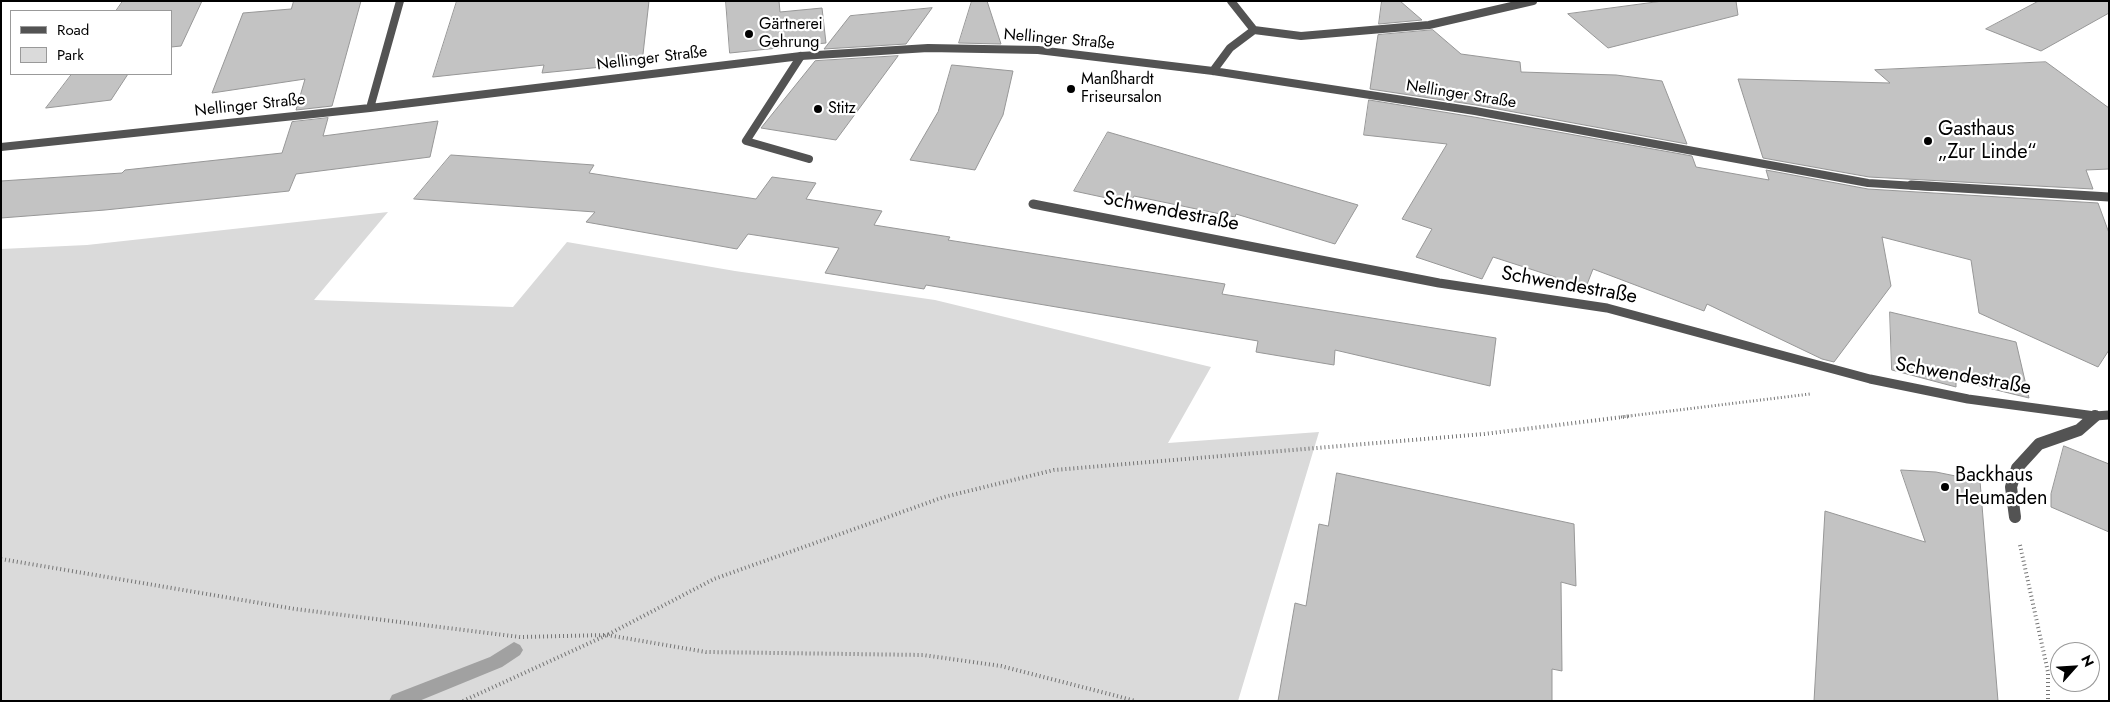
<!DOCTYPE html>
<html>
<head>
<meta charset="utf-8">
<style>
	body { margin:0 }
	#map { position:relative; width:2110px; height:702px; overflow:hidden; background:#fff; font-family:Jost,sans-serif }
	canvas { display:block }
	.frame { position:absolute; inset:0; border:2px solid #000; pointer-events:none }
	.legend { position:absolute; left:10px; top:10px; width:162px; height:65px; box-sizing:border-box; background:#fff; border:1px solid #999; margin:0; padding:6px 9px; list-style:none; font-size:15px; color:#000 }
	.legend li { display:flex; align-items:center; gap:10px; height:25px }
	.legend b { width:25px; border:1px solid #999 }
	.north { position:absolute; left:2050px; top:642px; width:50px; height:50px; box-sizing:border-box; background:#fff; border:1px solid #999; border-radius:50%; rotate:64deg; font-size:14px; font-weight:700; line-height:20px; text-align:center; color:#000 }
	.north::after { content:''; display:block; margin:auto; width:18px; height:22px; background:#000; clip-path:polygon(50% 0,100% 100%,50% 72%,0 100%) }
</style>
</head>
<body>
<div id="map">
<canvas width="2110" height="702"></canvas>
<div class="frame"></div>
<ul class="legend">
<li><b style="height:6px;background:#535353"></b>Road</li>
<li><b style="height:14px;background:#dadada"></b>Park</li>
</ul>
<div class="north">N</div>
</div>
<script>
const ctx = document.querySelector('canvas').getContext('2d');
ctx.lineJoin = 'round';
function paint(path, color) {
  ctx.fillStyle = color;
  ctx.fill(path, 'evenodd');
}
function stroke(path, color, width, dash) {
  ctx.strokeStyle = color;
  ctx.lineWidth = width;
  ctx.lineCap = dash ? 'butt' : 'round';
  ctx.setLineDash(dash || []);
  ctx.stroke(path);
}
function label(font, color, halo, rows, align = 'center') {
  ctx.font = font + ' Jost,sans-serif';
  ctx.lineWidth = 4.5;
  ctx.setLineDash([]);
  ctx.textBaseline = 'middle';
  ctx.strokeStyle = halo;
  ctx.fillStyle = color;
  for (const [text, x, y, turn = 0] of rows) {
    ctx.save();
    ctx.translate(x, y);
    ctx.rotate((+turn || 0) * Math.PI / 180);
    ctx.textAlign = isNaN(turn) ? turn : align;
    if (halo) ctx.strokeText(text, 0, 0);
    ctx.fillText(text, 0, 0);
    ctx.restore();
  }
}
const green = new Path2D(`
	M388,212L314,300L513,307L567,242L735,271L935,300L1211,367L1168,443L1319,432L1238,701H1V249L87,245Z`);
const stream = new Path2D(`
	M514,642L520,645L523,650L520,655L502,667L419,701H389L392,695L490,657Z`);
const building = new Path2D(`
	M123,1H202L181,46L171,47V11H116Z
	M294,1H361L332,106L296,110L305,79L212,93L243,13L291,9Z
	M457,1H649L642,63L542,73L544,65L433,77Z
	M726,1H779L780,12L822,8L826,43L730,53Z
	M972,1H987L1001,44L959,43Z
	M1382,1H1400L1422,20L1379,24Z
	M1663,1H1736L1738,15L1608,48L1568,14Z
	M2039,1H2109V13L2041,51L1986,29Z
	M932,8L906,44L824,49L850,16Z
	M1433,30L1461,54L1520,62L1521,72L1616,75L1662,81L1687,144L1476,105L1370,89L1378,35Z
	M898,56L836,140L761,128L815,61Z
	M2046,62L2109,108V169L2086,170L2093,189L1869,177L1763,158L1738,79L1890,83L1875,70Z
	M952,65L1013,71L1003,115L975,170L910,160L938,112Z
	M72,74H128L111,100L46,108Z
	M1369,100L1474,117L1692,156L1696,167L1769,180L1766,170L1868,189L2098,203L2109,233V350L2098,367L1979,313L1971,260L1882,237L1891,286L1834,362L1822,359L1707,304L1704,311L1593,269L1586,287L1493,257L1482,279L1416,257L1432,229L1402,219L1447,144L1364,135Z
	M328,118L323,136L438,121L430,157L296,174L289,191L105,210L1,218V181L122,173L125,170L282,153L292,122Z
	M1108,132L1358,205L1335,244L1236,214L1235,217L1134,196L1130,203L1074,191Z
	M451,155L594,165L589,173L756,199L772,177L816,183L806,199L882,211L874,225L950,237L948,240L1225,284L1222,294L1496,338L1490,386L1335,350L1334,365L1256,352L1258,341L926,285L924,289L825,273L839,248L748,234L737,249L586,222L595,212L414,199Z
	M1890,312L2016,342L2029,398L1956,380V387L1892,370Z
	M2064,446L2109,464V532L2051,507V494Z
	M1901,470L1936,472L1980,481L1998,701H1814L1825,511L1925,542Z
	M1337,473L1574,524L1576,586L1561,582L1562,671L1552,669V701H1278L1295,603L1306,606L1319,524L1328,526Z`);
const pathFar1 = new Path2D(`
	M1621,417L1810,394`);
const path = new Path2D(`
	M2020,545L2048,672V701
	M1,559L295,609L520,637L607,635L706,652L923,655L1001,666L1136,701
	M463,701L607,635L714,579L944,497L1054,470L1484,434L1631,416`);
const service = new Path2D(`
	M801,56L746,141L809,159`);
const minorFar2 = new Path2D(`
	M1254,30L1301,36L1429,25L1533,1
	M1213,71L1230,48L1254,30L1231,1
	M370,108L400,1
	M1,147L370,108L801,56L928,48L1038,50L1213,71L1475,111L1868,183L1932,187`);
const minorFar1 = new Path2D(`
	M1911,185L2109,197
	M1033,204L1439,283L1607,308L1870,379L1968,399L2095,416L2109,415`);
const minor = new Path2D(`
	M2015,517L2011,487L2017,468L2039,444L2079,430L2095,416`);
const markers = [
	[749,34,5,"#000"],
	[1071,89,5,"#000"],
	[818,109,5,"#000"],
	[1928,141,5,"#000"],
	[1945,487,5,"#000"]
];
const farPoinames = [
	["Gärtnerei",759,25],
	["Gehrung",759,43],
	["Manßhardt",1081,80],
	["Friseursalon",1081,98],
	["Stitz",828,109]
];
const farStreetnames = [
	["Nellinger Straße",1059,40,5],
	["Nellinger Straße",652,59,-7],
	["Nellinger Straße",1461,95,9],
	["Nellinger Straße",250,106,-6]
];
const poiNames = [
	["Gasthaus",1938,130],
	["„Zur Linde“",1938,153],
	["Backhaus",1955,476],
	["Heumaden",1955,499]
];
const streetNames = [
	["Schwendestraße",1171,212,11],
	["Schwendestraße",1569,286,10],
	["Schwendestraße",1963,377,10]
];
paint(green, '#dadada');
paint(stream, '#a1a1a1');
paint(building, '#c3c3c3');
stroke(building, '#979797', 1);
stroke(pathFar1, '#757575', 3, [1, 2.5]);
stroke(path, '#757575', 4, [1, 3]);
stroke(service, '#535353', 8);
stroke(minorFar2, '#535353', 8);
stroke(minorFar1, '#535353', 9);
stroke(minor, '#535353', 12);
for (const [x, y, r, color] of markers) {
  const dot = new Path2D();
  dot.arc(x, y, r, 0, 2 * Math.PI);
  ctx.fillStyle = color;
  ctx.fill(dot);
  stroke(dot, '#fff', 2);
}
label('16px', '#000', '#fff', farPoinames, 'left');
label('16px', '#000', '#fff', farStreetnames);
label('20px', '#000', '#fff', poiNames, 'left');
label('20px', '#000', '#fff', streetNames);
</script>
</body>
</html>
